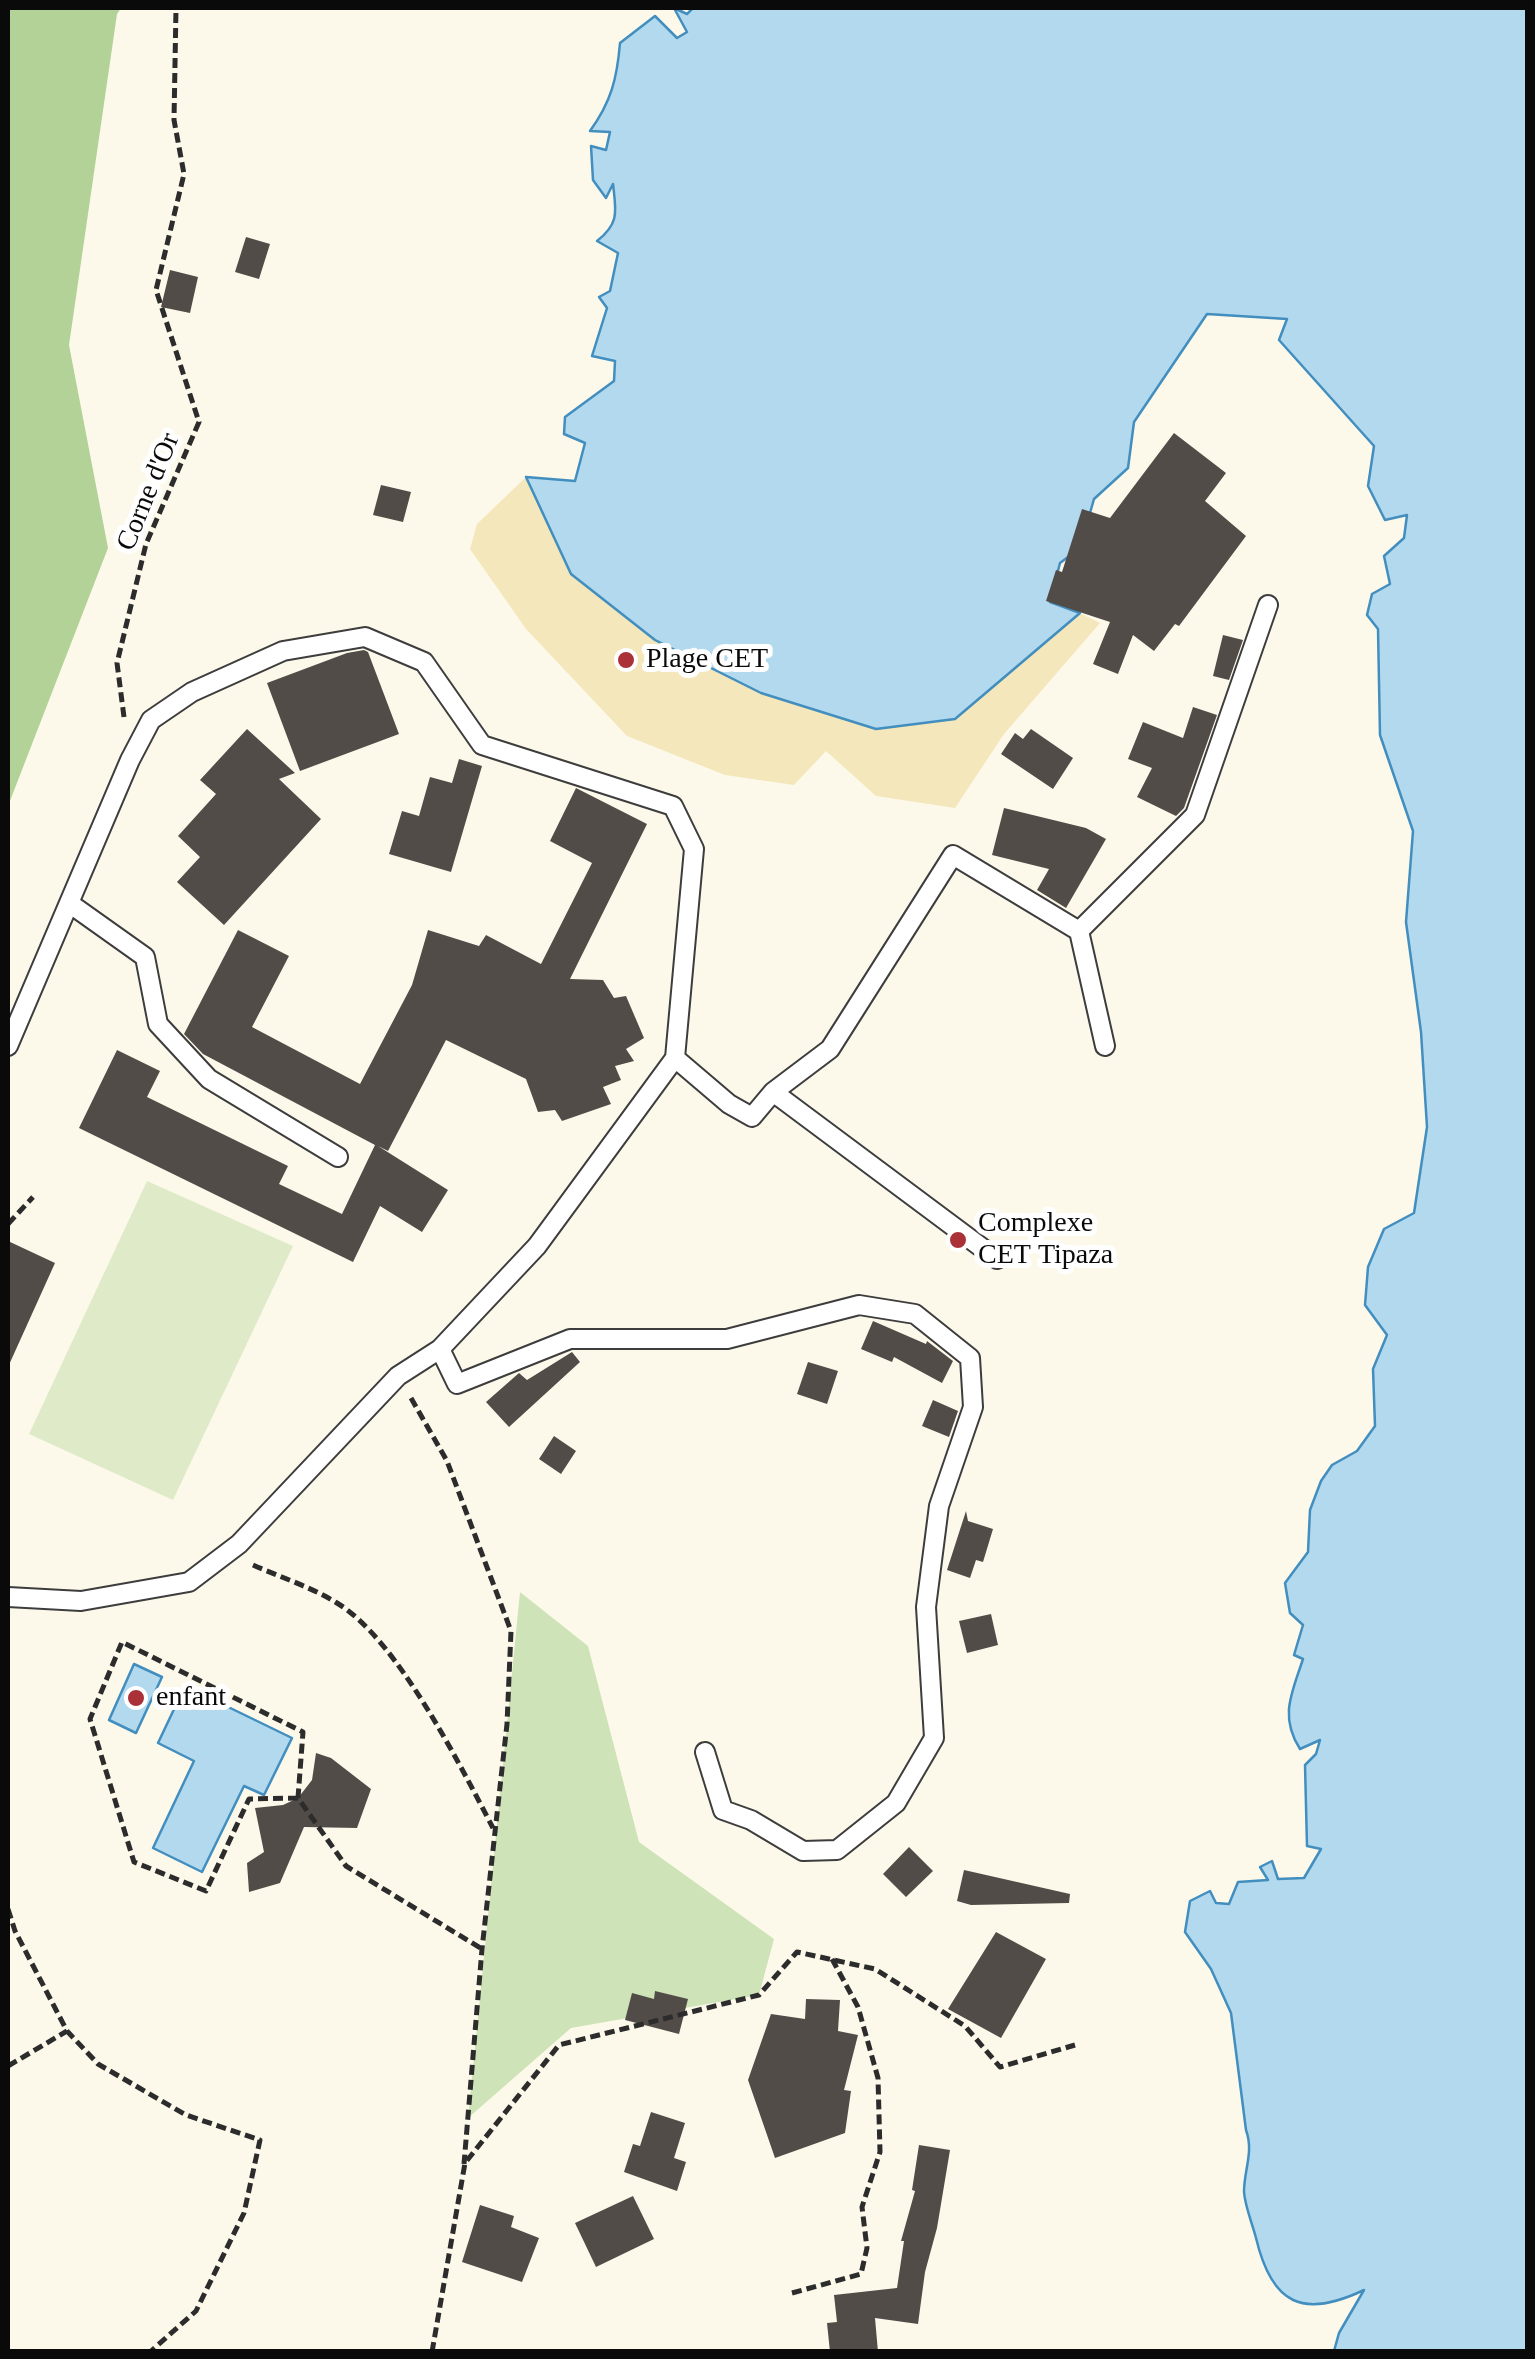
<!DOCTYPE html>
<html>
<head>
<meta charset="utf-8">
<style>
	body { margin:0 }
	#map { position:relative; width:1535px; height:2359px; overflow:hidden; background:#fdf9ea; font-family:"Times New Roman",serif }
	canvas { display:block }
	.frame { position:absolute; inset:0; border:10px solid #0a0a0a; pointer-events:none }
</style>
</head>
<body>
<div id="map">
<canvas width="1535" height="2359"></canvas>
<div class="frame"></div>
</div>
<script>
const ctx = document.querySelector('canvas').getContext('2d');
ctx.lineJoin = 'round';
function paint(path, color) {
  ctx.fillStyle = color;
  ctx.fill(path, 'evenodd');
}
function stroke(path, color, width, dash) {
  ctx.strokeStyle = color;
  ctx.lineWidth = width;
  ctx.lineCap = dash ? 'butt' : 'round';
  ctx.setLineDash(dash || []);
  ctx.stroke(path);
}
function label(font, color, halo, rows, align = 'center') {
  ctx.font = font + ' "Times New Roman",serif';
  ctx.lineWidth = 10;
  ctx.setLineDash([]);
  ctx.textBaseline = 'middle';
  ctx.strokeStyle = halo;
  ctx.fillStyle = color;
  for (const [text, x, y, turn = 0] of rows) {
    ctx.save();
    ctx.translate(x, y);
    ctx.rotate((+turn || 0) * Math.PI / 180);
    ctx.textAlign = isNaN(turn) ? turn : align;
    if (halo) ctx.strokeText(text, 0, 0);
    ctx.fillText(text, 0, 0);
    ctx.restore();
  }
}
const green = new Path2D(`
	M520,1592L588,1646L639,1842L774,1939L759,1995L571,2028L468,2118Z`);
const forest = new Path2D(`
	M8,8H121L117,14L69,345L108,548L8,806Z`);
const sand = new Path2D(`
	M526,477L572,574L655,640L761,693L955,719L1080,613L1100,623L1004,734L955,808L876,796L826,751L794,785L725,775L627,736L526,629L470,549L477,524Z`);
const pitch = new Path2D(`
	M147,1181L293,1246L173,1500L29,1434Z`);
const water = new Path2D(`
	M674,8L687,14L693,8H1527V2351H1334L1339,2333L1364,2290C1303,2319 1272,2305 1256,2238C1252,2223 1245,2206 1244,2192C1244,2169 1254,2152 1246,2130L1231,2013L1211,1969L1185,1932L1190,1901L1210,1891L1216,1903L1229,1904L1238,1882L1268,1880L1260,1867L1272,1861L1278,1879L1304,1878L1321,1849L1307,1846L1305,1765L1316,1754L1320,1740L1300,1749C1279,1716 1292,1693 1303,1659L1294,1655L1303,1625L1290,1613L1285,1583L1308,1552L1310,1510L1321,1481L1332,1465L1357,1451L1375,1426L1373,1369L1387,1335L1365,1305L1368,1267L1384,1229L1414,1213L1427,1127L1421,1032L1406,922L1413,831L1380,735L1378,629L1367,615L1372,594L1390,584L1384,556L1404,538L1407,515L1385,520L1368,486L1374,446L1279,340L1287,319L1207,314L1134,422L1128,468L1094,499L1080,548L1060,563L1050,602L1080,613L955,719L876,729L761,693L655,640L571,574L526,477L575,481L585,443L564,434L565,417L614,381L615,361L592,356L607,308L599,297L610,291L618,253L597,241C620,223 616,211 613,184L606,198L593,180L591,146L606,150L610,132L590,131C611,102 617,79 620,43L655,16L677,38L687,32Z
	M134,1664L162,1677L136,1733L109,1720Z
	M185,1686L292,1738L264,1795L244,1786L202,1872L153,1848L194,1761L158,1743Z`);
const building = new Path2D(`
	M246,237L270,244L259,279L235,272Z
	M170,270L198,277L190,313L161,307Z
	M1174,433L1226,473L1205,501L1246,536L1179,626L1175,624L1154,651L1133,635L1118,674L1093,664L1110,622L1046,601L1056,570L1062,572L1082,509L1110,518Z
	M381,485L411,492L403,522L373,515Z
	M1223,635L1243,640L1229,680L1213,676Z
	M364,650L368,652L399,734L300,771L267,683L347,653Z
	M1193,707L1217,715L1184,808L1176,816L1137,797L1152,768L1128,759L1143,722L1183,738Z
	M247,729L295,773L279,779L321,819L224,925L177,882L200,857L178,836L216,794L200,780Z
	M1031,729L1073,758L1053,789L1001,754L1015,733L1023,739Z
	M459,759L482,766L451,872L389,854L402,811L419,816L430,777L452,783Z
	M576,788L647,824L570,979L603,980L614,998L626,996L644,1038L626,1049L634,1061L615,1066L621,1080L603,1087L611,1104L562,1121L555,1110L538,1112L526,1079L446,1040L388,1151L378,1146L448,1190L422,1232L380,1206L353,1262L79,1128L117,1050L160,1071L147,1097L288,1166L279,1184L342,1214L375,1145L203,1054L184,1034L238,930L289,956L252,1027L360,1084L412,985L428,930L479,946L486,935L541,964L592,863L550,841Z
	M1004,808L1086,828L1106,839L1066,908L1037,890L1049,869L992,855Z
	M8,1241L55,1263L8,1367Z
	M873,1321L926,1344L927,1341L953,1361L942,1383L894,1357L892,1362L861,1349Z
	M572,1352L580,1362L509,1427L486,1402L519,1373L527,1380Z
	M808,1362L838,1371L827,1404L797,1394Z
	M933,1400L958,1411L949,1437L922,1426Z
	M554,1436L576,1451L561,1474L539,1459Z
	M966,1511L968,1521L993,1529L983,1562L976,1560L970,1578L947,1570Z
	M991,1614L998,1645L967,1653L959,1621Z
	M316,1753L331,1758L371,1789L357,1828L304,1827L280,1883L249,1892L247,1863L264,1852L255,1808L283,1805L298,1798L312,1780Z
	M909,1847L933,1871L906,1897L883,1874Z
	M964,1870L1070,1894L1069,1903L971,1905L957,1901Z
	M996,1932L1046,1959L1001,2038L948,2009Z
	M655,1991L688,1999L679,2034L625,2020L632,1993L654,1999Z
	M806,1999L840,2000L838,2031L858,2035L844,2090L851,2091L845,2133L775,2158L748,2080L771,2014L805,2019Z
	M651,2112L685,2123L674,2158L686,2162L677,2191L624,2172L633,2144L640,2146Z
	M919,2145L950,2150L937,2228L925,2272L918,2324L875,2318L878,2352H830L827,2323L837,2322L834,2295L897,2288L904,2241H901L915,2191L912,2190Z
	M633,2196L654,2239L596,2267L575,2223Z
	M480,2205L514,2216L511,2227L539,2238L522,2282L462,2262Z`);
const path = new Path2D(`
	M124,717L117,663L146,544L199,422L156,290L184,174L174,120L176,8
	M8,1224L33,1197
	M411,1398L447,1461L511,1631L507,1724L482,1949L464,2164
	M253,1565C280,1577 311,1587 337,1603C397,1639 460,1765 493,1828
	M298,1798L249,1799L206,1891L134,1862L90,1719L122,1642L303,1732L298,1798L346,1866L482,1949
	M8,1909L15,1931L67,2031L98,2064L186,2115L260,2140L244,2213L196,2311L150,2352
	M8,2066L67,2031
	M792,2293L861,2274L867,2248L862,2207L880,2152L878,2078L858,2007L832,1959
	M432,2352L465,2163L559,2045L759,1995L797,1952L875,1969L965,2026L1000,2067L1075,2045`);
const lane = new Path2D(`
	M69,903L145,957L158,1024L209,1079L338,1157
	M1079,931L1195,815L1268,605
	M8,1046L130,760L151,720L192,692L283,651L365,637L424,662L482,745L673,806L694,849L675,1058L729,1104L752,1117L773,1092L997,1259
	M675,1058L537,1246L440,1349L457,1384L570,1339H727L859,1305L915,1314L970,1358L973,1407L939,1506L926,1607L934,1738L896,1803L837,1850L803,1851L751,1820L723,1810L705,1752
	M773,1092L830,1049L953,855L1079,931L1105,1046
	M8,1597L81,1601L189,1582L239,1544L398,1376L440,1349`);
const markers = [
	[626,660,10,"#ab3138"],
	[958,1240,10,"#ab3138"],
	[136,1698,10,"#ab3138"]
];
const streetNames = [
	["Corne d'Or",149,492,-68]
];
const poiNames = [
	["Plage CET",646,660],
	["Complexe",978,1224],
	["CET Tipaza",978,1256],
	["enfant",156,1698]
];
paint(green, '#cee3b7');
paint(forest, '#b3d298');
paint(sand, '#f4e7bb');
paint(pitch, '#dfebc8');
paint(water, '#b3d9ef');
stroke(water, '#428ebe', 2.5);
paint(building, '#524c48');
stroke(lane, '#3d3d3d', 22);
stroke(path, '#2c2c2c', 5, [10, 5]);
stroke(lane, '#fff', 18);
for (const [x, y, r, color] of markers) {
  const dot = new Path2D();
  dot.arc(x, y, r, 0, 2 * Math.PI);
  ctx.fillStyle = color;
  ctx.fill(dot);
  stroke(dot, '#fff', 4);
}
label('28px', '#0a0a0a', '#fff', streetNames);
label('28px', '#0a0a0a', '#fff', poiNames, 'left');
</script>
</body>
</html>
